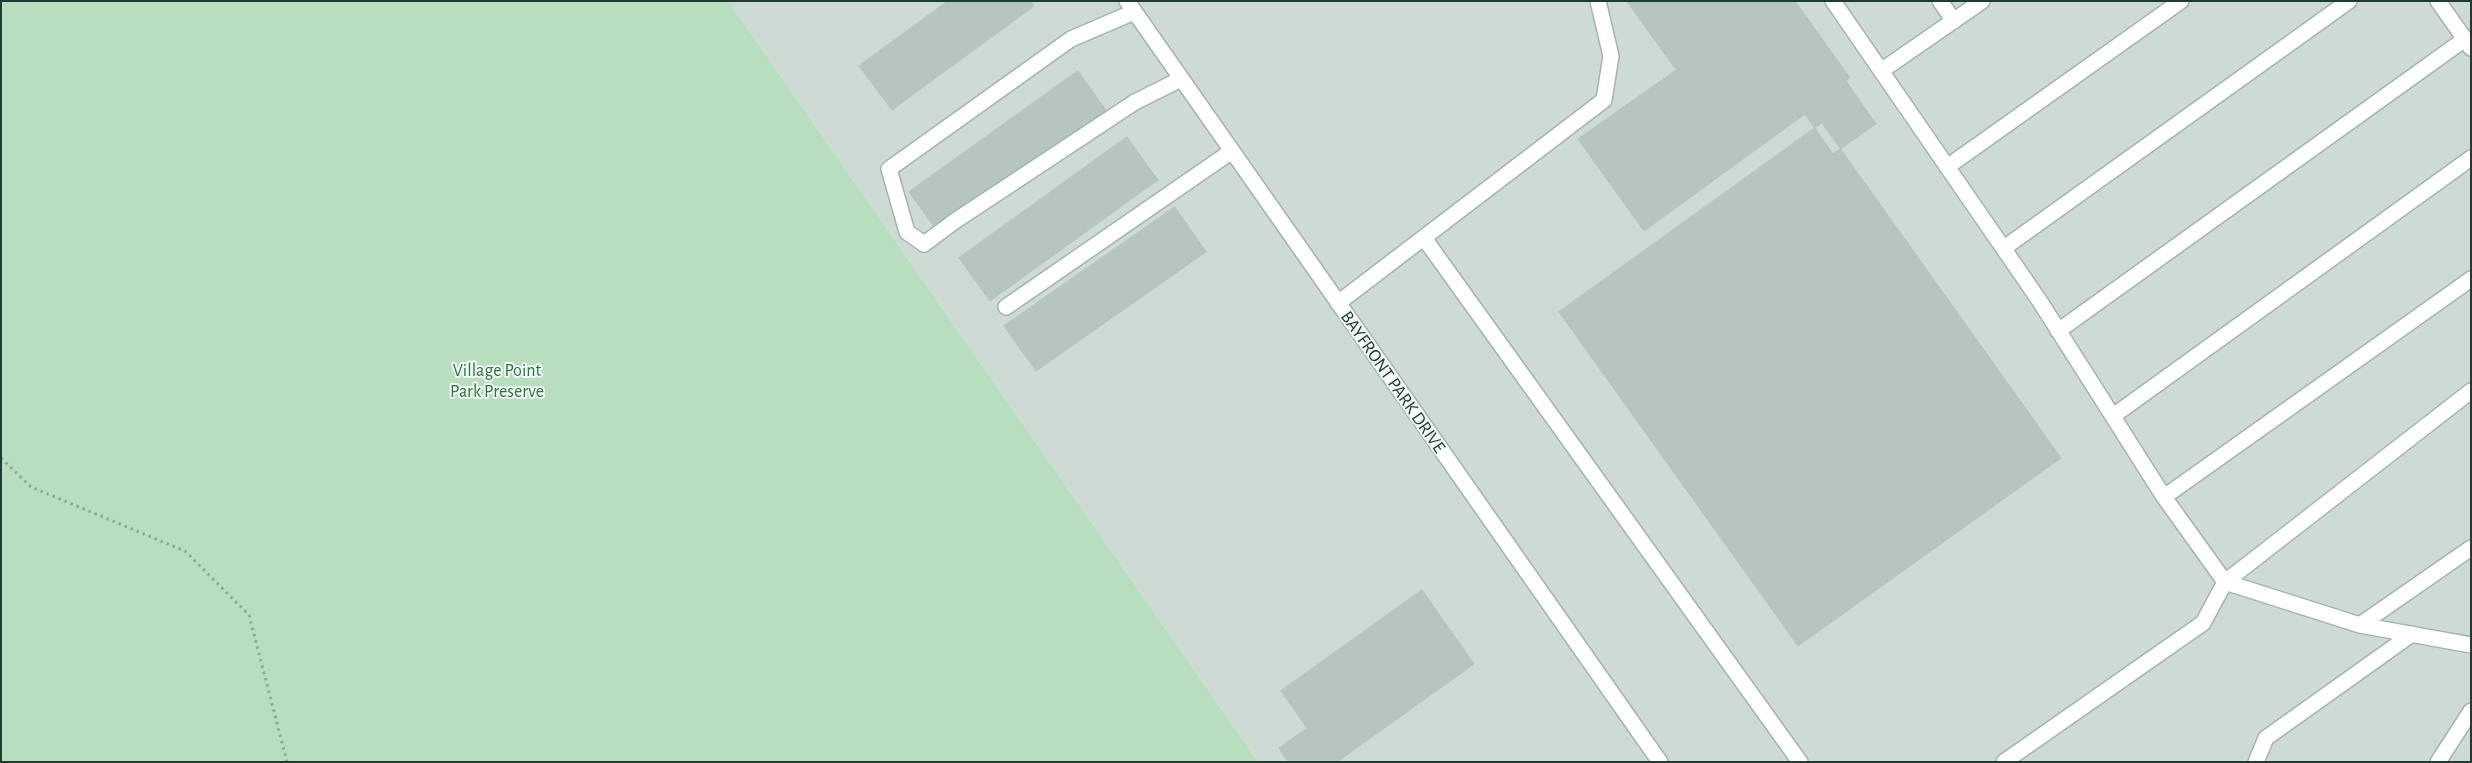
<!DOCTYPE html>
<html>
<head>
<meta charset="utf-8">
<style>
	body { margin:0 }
	#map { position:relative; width:2472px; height:763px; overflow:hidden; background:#e0ece6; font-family:"Alegreya Sans",sans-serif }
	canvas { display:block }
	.frame { position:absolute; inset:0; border:2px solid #203c32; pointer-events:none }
</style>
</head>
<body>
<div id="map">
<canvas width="2472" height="763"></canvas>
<div class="frame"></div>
</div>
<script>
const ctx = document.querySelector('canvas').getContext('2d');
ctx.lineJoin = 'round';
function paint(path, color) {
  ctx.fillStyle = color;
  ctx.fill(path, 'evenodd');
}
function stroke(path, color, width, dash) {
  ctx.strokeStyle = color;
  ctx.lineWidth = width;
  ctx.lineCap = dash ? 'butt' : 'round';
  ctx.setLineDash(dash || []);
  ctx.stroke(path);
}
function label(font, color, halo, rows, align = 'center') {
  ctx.font = font + ' "Alegreya Sans",sans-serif';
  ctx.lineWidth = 4;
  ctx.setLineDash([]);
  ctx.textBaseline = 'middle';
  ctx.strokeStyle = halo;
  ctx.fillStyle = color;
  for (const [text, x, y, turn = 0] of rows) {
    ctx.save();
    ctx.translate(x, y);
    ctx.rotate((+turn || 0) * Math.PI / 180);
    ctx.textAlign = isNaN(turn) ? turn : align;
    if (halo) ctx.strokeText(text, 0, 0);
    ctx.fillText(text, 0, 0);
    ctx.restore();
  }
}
const built = new Path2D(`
	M728,1H2471V762H1258Z`);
const green = new Path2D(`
	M1,1H728L1258,762H1Z`);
const building = new Path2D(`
	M948,1H1030L1034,6L892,110L859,66Z
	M1627,1H1795L1850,78L1846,81L1876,124L1833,154L1805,114L1644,231L1578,139L1676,70Z
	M1078,71L1108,113L940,235L909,192Z
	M1822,123L2061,458L1798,646L1559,312Z
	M1127,137L1158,180L990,301L959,258Z
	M1175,207L1206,252L1036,371L1004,326Z
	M1422,590L1474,664L1337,762H1288L1279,748L1307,728L1281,691Z`);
const path = new Path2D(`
	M1,458L31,487L185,551L249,615L287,762`);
const service = new Path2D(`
	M1833,1L2039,300L2164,497L2225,582L2360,625L2471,645
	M1940,1L1954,21
	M2438,1L2471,48
	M1134,12L1071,39L889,169L907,232L924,244L955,221L1135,102L1181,79
	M1881,71L1982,1
	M1947,167L2181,1
	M1424,238L1800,762
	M2004,248L2349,1
	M1338,303L1604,100L1611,56L1598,1
	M1006,307L1232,151
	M2058,331L2465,39
	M2113,416L2471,158
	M2164,497L2471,279
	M2225,582L2471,391
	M2360,625L2471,548
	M2256,762L2266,738L2412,634
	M2438,762L2471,711`);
const minor = new Path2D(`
	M1127,1L1660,762
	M2004,762L2203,623L2225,582`);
const parkNames = [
	["Village Point",497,371],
	["Park Preserve",497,392]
];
const streetNames = [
	["BAYFRONT PARK DRIVE",1393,382,55]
];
paint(built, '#cedbd4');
paint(green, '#b8ddbf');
paint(building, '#b6c6be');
stroke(building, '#b3c5bc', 1);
stroke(service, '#a3b4ac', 18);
stroke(minor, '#a3b4ac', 18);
stroke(path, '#80b09d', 3, [2.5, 4]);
stroke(service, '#fff', 15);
stroke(minor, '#fff', 15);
label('18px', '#2a7440', '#f1f8f4', parkNames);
label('18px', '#203c32', '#f1f8f4', streetNames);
</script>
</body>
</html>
